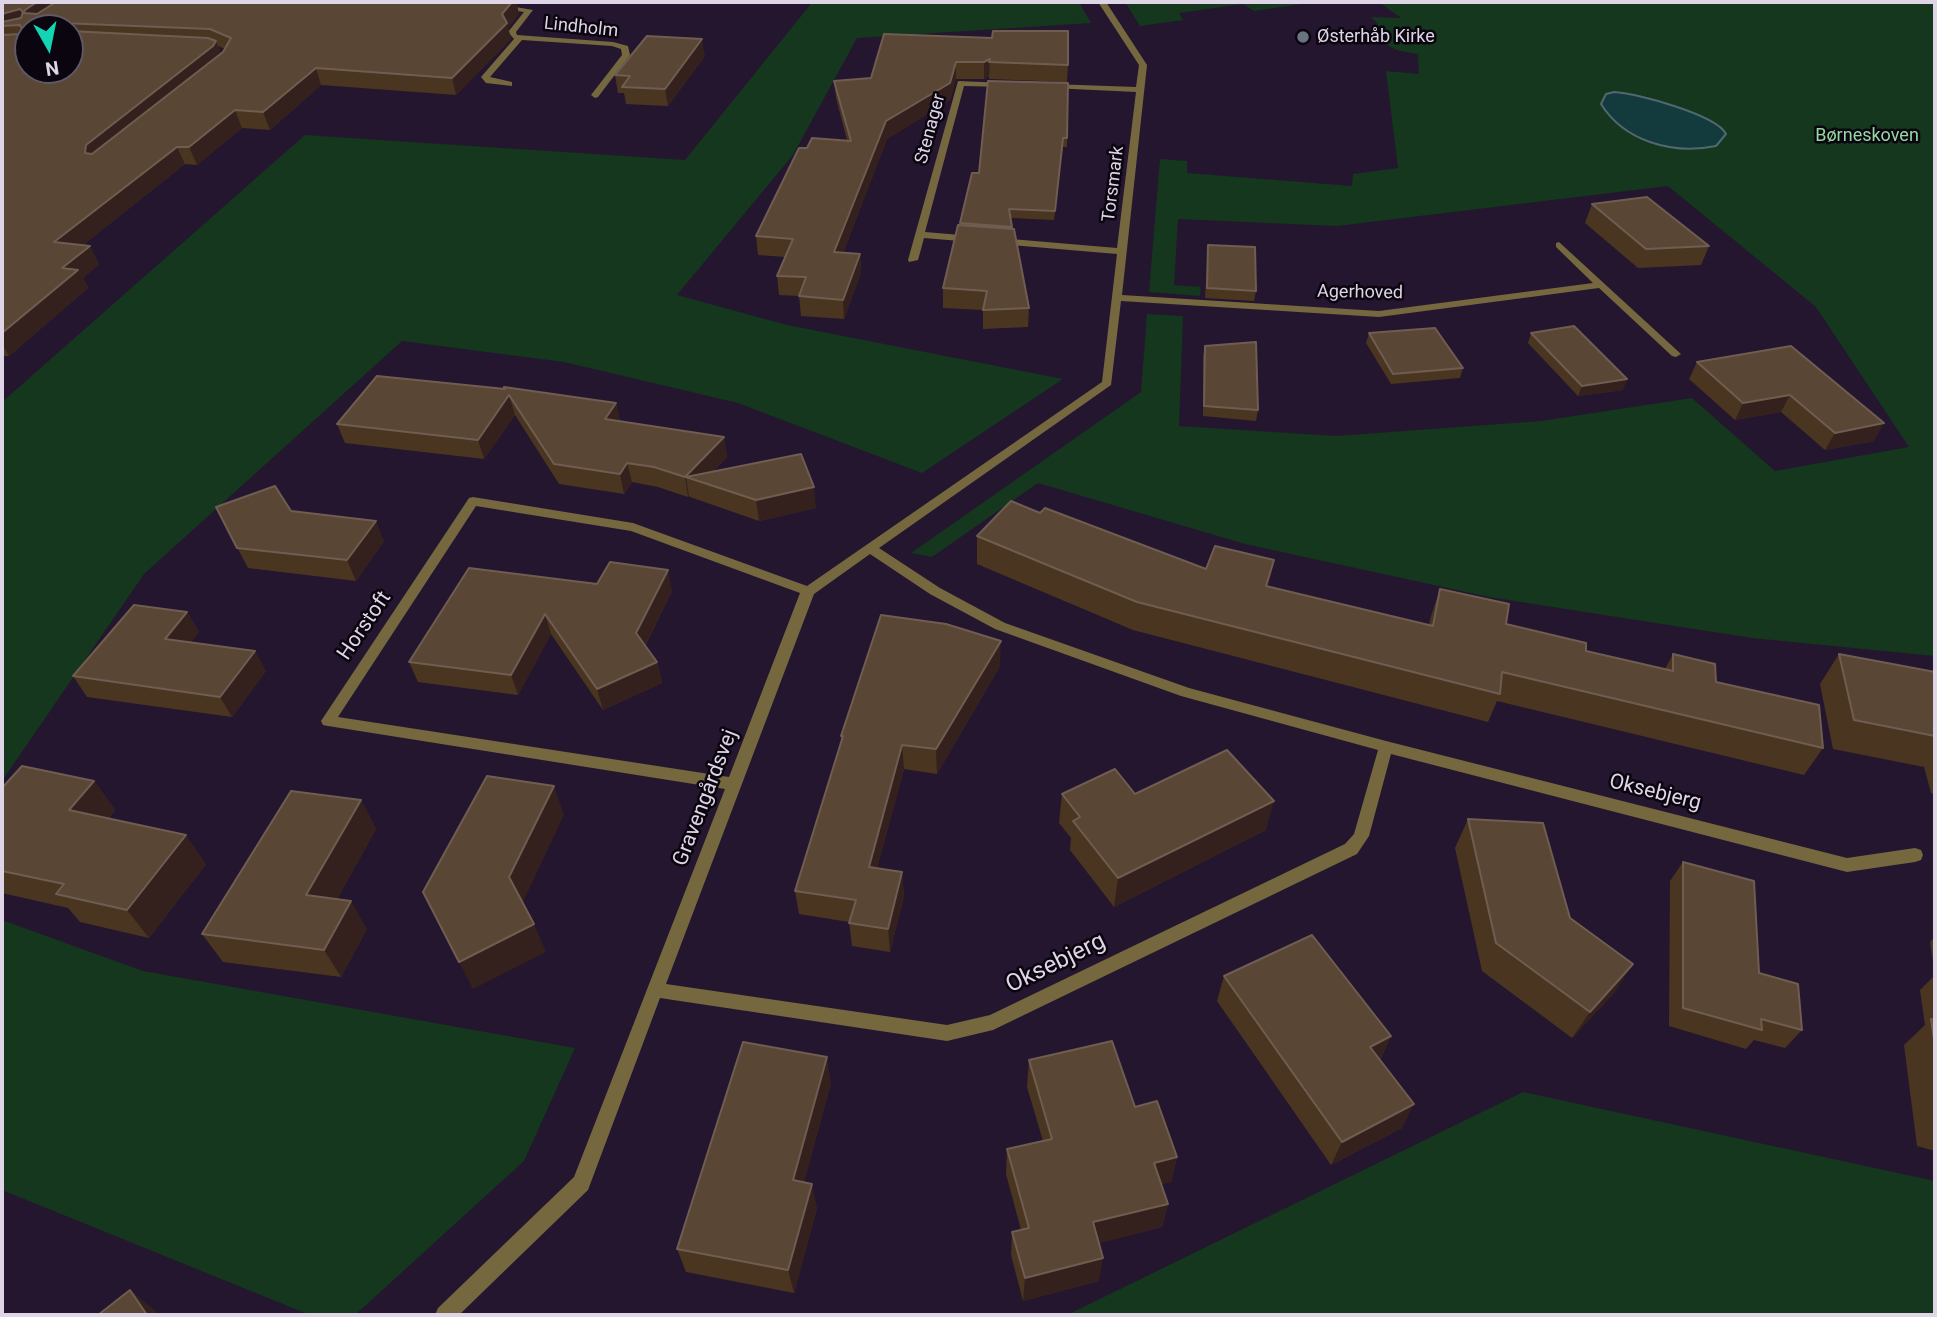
<!DOCTYPE html>
<html>
<head>
<meta charset="utf-8">
<style>
	body { margin:0 }
	#map { position:relative; width:1937px; height:1317px; overflow:hidden; background:#24162f; font-family:Roboto,sans-serif }
	canvas { display:block }
	.frame { position:absolute; inset:0; border:4px solid #ded5e6; pointer-events:none }
	.north { position:absolute; left:14px; top:14px; width:70px; height:70px; box-sizing:border-box; background:#0b050f; border:2px solid #5f5865; border-radius:50%; rotate:171deg; font-size:19px; font-weight:700; line-height:28px; text-align:center; color:#ded5e6 }
	.north::after { content:''; display:block; margin:auto; width:24px; height:32px; background:#14d5b3; clip-path:polygon(50% 0,100% 100%,50% 72%,0 100%) }
</style>
</head>
<body>
<div id="map">
<canvas width="1937" height="1317"></canvas>
<div class="frame"></div>
<div class="north">N</div>
</div>
<script>
const ctx = document.querySelector('canvas').getContext('2d');
ctx.lineJoin = 'round';
function paint(path, color) {
  ctx.fillStyle = color;
  ctx.fill(path, 'evenodd');
}
function stroke(path, color, width, dash) {
  ctx.strokeStyle = color;
  ctx.lineWidth = width;
  ctx.lineCap = dash ? 'butt' : 'round';
  ctx.setLineDash(dash || []);
  ctx.stroke(path);
}
function label(font, color, halo, rows, align = 'center') {
  ctx.font = font + ' Roboto,sans-serif';
  ctx.lineWidth = 5;
  ctx.setLineDash([]);
  ctx.textBaseline = 'middle';
  ctx.strokeStyle = halo;
  ctx.fillStyle = color;
  for (const [text, x, y, turn = 0] of rows) {
    ctx.save();
    ctx.translate(x, y);
    ctx.rotate((+turn || 0) * Math.PI / 180);
    ctx.textAlign = isNaN(turn) ? turn : align;
    if (halo) ctx.strokeText(text, 0, 0);
    ctx.fillText(text, 0, 0);
    ctx.restore();
  }
}
const green = new Path2D(`
	M808,2H1079L1091,23L857,38L793,155L677,295L787,325L1063,379L922,473L738,403L564,362L402,341L144,574L2,781V402L305,135L685,160L810,5Z
	M1125,2H1315L1254,11L1243,4L1179,13L1183,20L1140,26Z
	M1379,2H1935V656L1752,638L1489,597L1245,544L1038,483L932,557L911,553L1141,392L1147,314L1183,316L1179,426L1336,436L1541,421L1692,398L1775,471L1909,447L1816,307L1668,186L1337,226L1178,219L1174,285L1201,287L1200,296L1149,292L1160,159L1187,161V173L1352,186L1353,174L1398,168L1386,71L1419,74L1418,54C1393,51 1386,47 1370,27L1378,24L1371,17L1401,18Z
	M2,920L143,971L575,1048L524,1161L355,1315H310L2,1190Z
	M1523,1092L1935,1181V1315H1067Z`);
const water = new Path2D(`
	M1614,92C1636,93 1717,115 1726,134L1716,146C1672,155 1624,141 1601,104L1606,94Z`);
const street = new Path2D(`
	M1098,2H1106L1147,65L1122,295L1379,311L1593,283L1556,247V243L1559,242L1681,354L1676,357L1672,356L1599,288L1379,317L1121,301L1111,385L879,548L940,588L1005,623L1189,688L1386,741L1847,858L1915,848L1921,850L1923,855L1921,860L1915,862L1847,872L1391,754L1369,836L1357,854L993,1030L947,1041L660,998L588,1190L459,1315H435L438,1308L574,1177L725,789L328,726L323,725L321,721L469,498L473,497L633,523L807,586L1102,382L1117,254L999,244L994,241L999,238L1117,248L1136,92L1051,88L1047,86L1051,84L1136,87L1139,65ZM476,506L631,531L800,593L729,777L338,717ZM870,554L930,594L995,629L1181,696L1378,750L1354,834L1345,844L990,1015L947,1025L666,984L814,594Z
	M498,4L533,10L516,32L517,35L613,42L628,46L630,55L598,97L595,98L591,95L622,55L621,49L612,46L522,40L490,77L512,82V86L486,83L481,77L514,39L508,32L524,12L498,8Z
	M958,81L1006,83L1010,85L1006,87L964,86L925,232L972,236L977,239L972,242L924,238L918,260L909,262L908,260Z`);
const wall = new Path2D(`
	M2,2L519,13L508,28L511,39L456,95L321,85L270,130L242,128L197,165L185,164L83,245L99,264L83,278L88,288L9,356H2ZM28,28H70V70ZM218,46L225,49L221,54Z
	M884,34L1068,65L1067,82L989,79V76L984,79H956L950,100L887,139L843,253L860,254L861,273L844,319L801,316L799,296L779,295L777,276L785,257L758,255L756,236L807,148L847,140L836,98L834,81L871,78Z
	M705,56L668,106L626,104L624,93H618L615,75Z
	M988,81L1067,138V147H1063L1054,220L1011,218L1029,308L1028,327L983,329V310L943,308V288L960,223L979,173Z
	M1592,204L1709,246L1701,265L1638,268L1585,223Z
	M1208,245L1256,291L1254,301L1205,298Z
	M1369,333L1463,368L1460,378L1391,384L1366,343Z
	M1531,333L1623,390L1578,396L1528,343Z
	M1205,346L1258,410L1256,421L1203,416V356Z
	M1791,346L1874,441L1825,450L1781,412L1735,420L1689,379L1697,362Z
	M377,376L616,403L620,421L724,437L727,457L712,472L816,508L759,521L690,497L689,496L688,497L658,487L632,482L624,494L559,484L515,415L484,459L345,443L337,424Z
	M216,507L291,511L384,541L356,581L248,568Z
	M1040,513L1206,569L1268,587L1429,625L1431,616L1440,589L1506,624L1586,651L1665,669L1673,654L1823,748L1804,775L1497,701L1488,722L1133,630L977,564V536Z
	M597,584L672,591L645,646L657,662L662,683L603,710L551,634L518,695L418,682L409,662Z
	M187,612L199,632L191,642L266,671L232,717L87,697L73,676Z
	M1839,654L1935,672V794L1931,793L1924,767L1833,749L1820,684Z
	M1000,666L937,774L904,769L877,868L902,872L904,896L890,952L852,946L849,922L799,914L795,891L841,742V736Z
	M94,781L115,810L109,818L206,864L149,938L80,922L68,908L2,893V788Z
	M1062,794H1135L1266,830L1114,907L1070,850L1071,838L1059,823Z
	M361,800L376,829L337,899L367,929L341,977L223,962L202,934Z
	M1468,819L1570,918L1615,992L1572,1038L1482,971L1455,848Z
	M1683,862L1759,973L1802,1030L1785,1048L1754,1040L1746,1049L1669,1026L1670,881Z
	M1935,936V1151L1917,1146L1904,1045L1925,1025L1920,990L1935,975L1930,942Z
	M1224,976L1391,1036L1380,1060L1402,1128L1331,1165L1217,1001Z
	M1029,1060L1135,1107L1177,1157L1171,1182L1161,1184L1168,1204L1162,1227L1099,1243V1281L1023,1301L1011,1255L1012,1232L1021,1230L1006,1174L1007,1149L1043,1141L1027,1087Z
	M831,1083L804,1182L817,1208L794,1293L686,1272L677,1249Z`);
const shadedWall = new Path2D(`
	M37,2H70L32,28L24,13L25,10Z
	M512,2H516L519,13L508,28L511,39L456,95L452,78Z
	M20,9L27,25L2,26V14Z
	M702,39L705,56L668,106L665,89Z
	M216,41L222,57L94,163L85,153L86,145Z
	M990,59L989,76L984,79V62Z
	M956,62V79L950,100L887,139L836,271L834,252L886,121Z
	M316,68L321,85L270,130L263,112Z
	M235,110L242,128L197,165L189,147Z
	M177,147L185,164L64,260L54,242Z
	M90,246L99,264L83,278L88,288L9,356L2,344V333L62,268Z
	M860,254L861,273L844,319L843,300Z
	M1627,379L1623,390L1578,396L1582,386Z
	M509,395L515,415L484,459L478,440Z
	M1790,395L1781,412L1735,420L1743,403Z
	M616,403L620,423L605,419Z
	M1884,423L1874,441L1825,450L1835,433Z
	M724,437L727,457L702,482L686,477L689,496L688,497L685,477Z
	M627,463L632,482L624,494L620,474Z
	M814,487L816,508L759,521L756,500Z
	M376,521L384,541L356,581L347,560Z
	M1274,560L1268,588L1266,586Z
	M668,570L672,591L641,653L636,633Z
	M187,612L199,632L178,659L165,639Z
	M545,614L551,634L518,695L511,675Z
	M1001,641L1000,666L937,774L936,749Z
	M255,651L266,671L232,717L220,697Z
	M657,662L662,683L603,710L597,689Z
	M902,745L904,769L871,891L869,867Z
	M94,781L115,810L91,839L69,810Z
	M554,786L564,815L521,906L509,877Z
	M361,800L376,829L323,924L306,895Z
	M1274,801L1266,830L1114,907L1118,878Z
	M186,835L206,864L149,938L127,910Z
	M902,872L904,896L890,952L888,929Z
	M351,901L367,929L341,977L324,950Z
	M534,924L546,952L473,989L459,962Z
	M1633,964L1615,992L1572,1038L1590,1012Z
	M1391,1036L1379,1061L1370,1047Z
	M827,1057L831,1083L798,1204L793,1180Z
	M1414,1104L1402,1128L1331,1165L1342,1142Z
	M1177,1157L1171,1182L1148,1187L1154,1163Z
	M812,1184L817,1208L794,1293L788,1270Z
	M1168,1204L1162,1227L1089,1246L1093,1222Z
	M1103,1258L1099,1281L1023,1301L1025,1278Z
	M130,1290L157,1312L159,1315H147Z`);
const building = new Path2D(`
	M2,2H37L25,10L24,13L37,14L56,2H512L502,14L507,23L452,78L316,68L263,112L235,110L189,147H177L54,242L90,246L62,268L78,270L2,333V35L20,34L23,31L20,25L2,26V22L21,18L23,12L20,9L2,14ZM61,23L210,29L231,38L223,52L92,154L85,153L86,145L213,46L216,41L208,38L70,31V70H28V28H62Z
	M993,31H1068V65L989,62L990,59L984,62H956L950,83L886,121L834,252L860,254L843,300L799,296L806,277L777,276L793,239L756,236L799,148H807L812,138L851,141L834,81L871,78L884,34L992,38Z
	M647,36L702,39L665,89L622,87L630,76L615,75Z
	M988,81L1068,83L1067,138H1063L1055,211L1009,209L1012,227L960,223L972,173H979Z
	M1647,197L1709,246L1646,249L1592,204Z
	M958,225L1014,229L1029,308L983,310L987,291L943,288Z
	M1208,245L1255,247L1256,291L1207,288Z
	M1574,326L1627,379L1582,386L1531,333Z
	M1435,328L1463,368L1393,374L1369,333Z
	M1256,342L1258,410L1204,406L1205,346Z
	M1791,346L1884,423L1835,433L1790,395L1743,403L1697,362Z
	M377,376L505,389L504,387L616,403L605,419L724,437L685,477L654,467L627,463L620,474L554,464L509,395L478,440L337,424Z
	M801,454L814,487L756,500L686,477Z
	M275,486L291,511L376,521L347,560L237,548L216,507Z
	M1011,501L1040,513L1045,508L1206,569L1215,546L1274,560L1266,586L1433,626L1440,589L1509,604L1506,624L1586,643V651L1673,671V654L1715,664L1716,682L1819,705L1823,748L1502,672L1500,694L1137,602L977,536Z
	M610,562L668,570L636,633L657,662L597,689L545,614L511,675L409,662L469,568L597,584Z
	M134,605L187,612L165,639L255,651L220,697L73,676Z
	M881,615L946,624L1001,641L936,749L902,745L869,867L902,872L888,929L849,923L856,900L795,891L843,736H841Z
	M1839,654L1935,672V736L1854,720Z
	M1227,750L1274,801L1118,878L1073,821L1080,817L1062,794L1115,769L1135,794Z
	M22,766L94,781L69,810L186,835L127,910L56,894L64,884L2,871V788Z
	M487,776L554,786L509,877L534,924L459,962L423,892Z
	M291,791L361,800L306,895L351,901L324,950L202,934Z
	M1468,819L1543,823L1570,918L1633,964L1590,1012L1496,943Z
	M1683,862L1754,881L1759,973L1798,984L1802,1030L1761,1019L1762,1030L1683,1008Z
	M1312,935L1391,1036L1370,1047L1414,1104L1342,1142L1224,976Z
	M1931,1019L1935,1020V1046Z
	M1112,1041L1135,1107L1157,1101L1177,1157L1154,1163L1168,1204L1093,1222L1103,1258L1025,1278L1012,1232L1029,1228L1007,1149L1052,1139L1029,1060Z
	M743,1042L827,1057L793,1180L812,1184L788,1270L677,1249Z
	M130,1290L147,1315H98Z`);
const markers = [
	[1303,37,7,"#6b7280"]
];
const farStreetnames = [
	["Lindholm",581,28,6],
	["Stenager",931,129,-75],
	["Torsmark",1114,184,-83],
	["Agerhoved",1360,293,1]
];
const farPoinames = [
	["Østerhåb Kirke",1317,37]
];
const farParknames = [
	["Børneskoven",1867,136]
];
const streetNames = [
	["Horstoft",365,626,-56],
	["Oksebjerg",1655,793,14],
	["Gravengårdsvej",706,798,-69]
];
const nearStreetnames = [
	["Oksebjerg",1056,964,-26]
];
paint(green, '#14371e');
paint(water, '#133a3c');
stroke(water, '#50686f', 2);
paint(street, '#75683f');
paint(wall, '#4a3520');
paint(shadedWall, '#34211d');
paint(building, '#5a4635');
stroke(building, '#6f5d51', 2);
for (const [x, y, r, color] of markers) {
  const dot = new Path2D();
  dot.arc(x, y, r, 0, 2 * Math.PI);
  ctx.fillStyle = color;
  ctx.fill(dot);
  stroke(dot, '#0b050f', 2.5);
}
label('18px', '#ded5e6', '#0b050f', farStreetnames);
label('18px', '#ded5e6', '#0b050f', farPoinames, 'left');
label('18px', '#94d9a3', '#0b050f', farParknames);
label('21px', '#ded5e6', '#0b050f', streetNames);
label('24px', '#ded5e6', '#0b050f', nearStreetnames);
</script>
</body>
</html>
